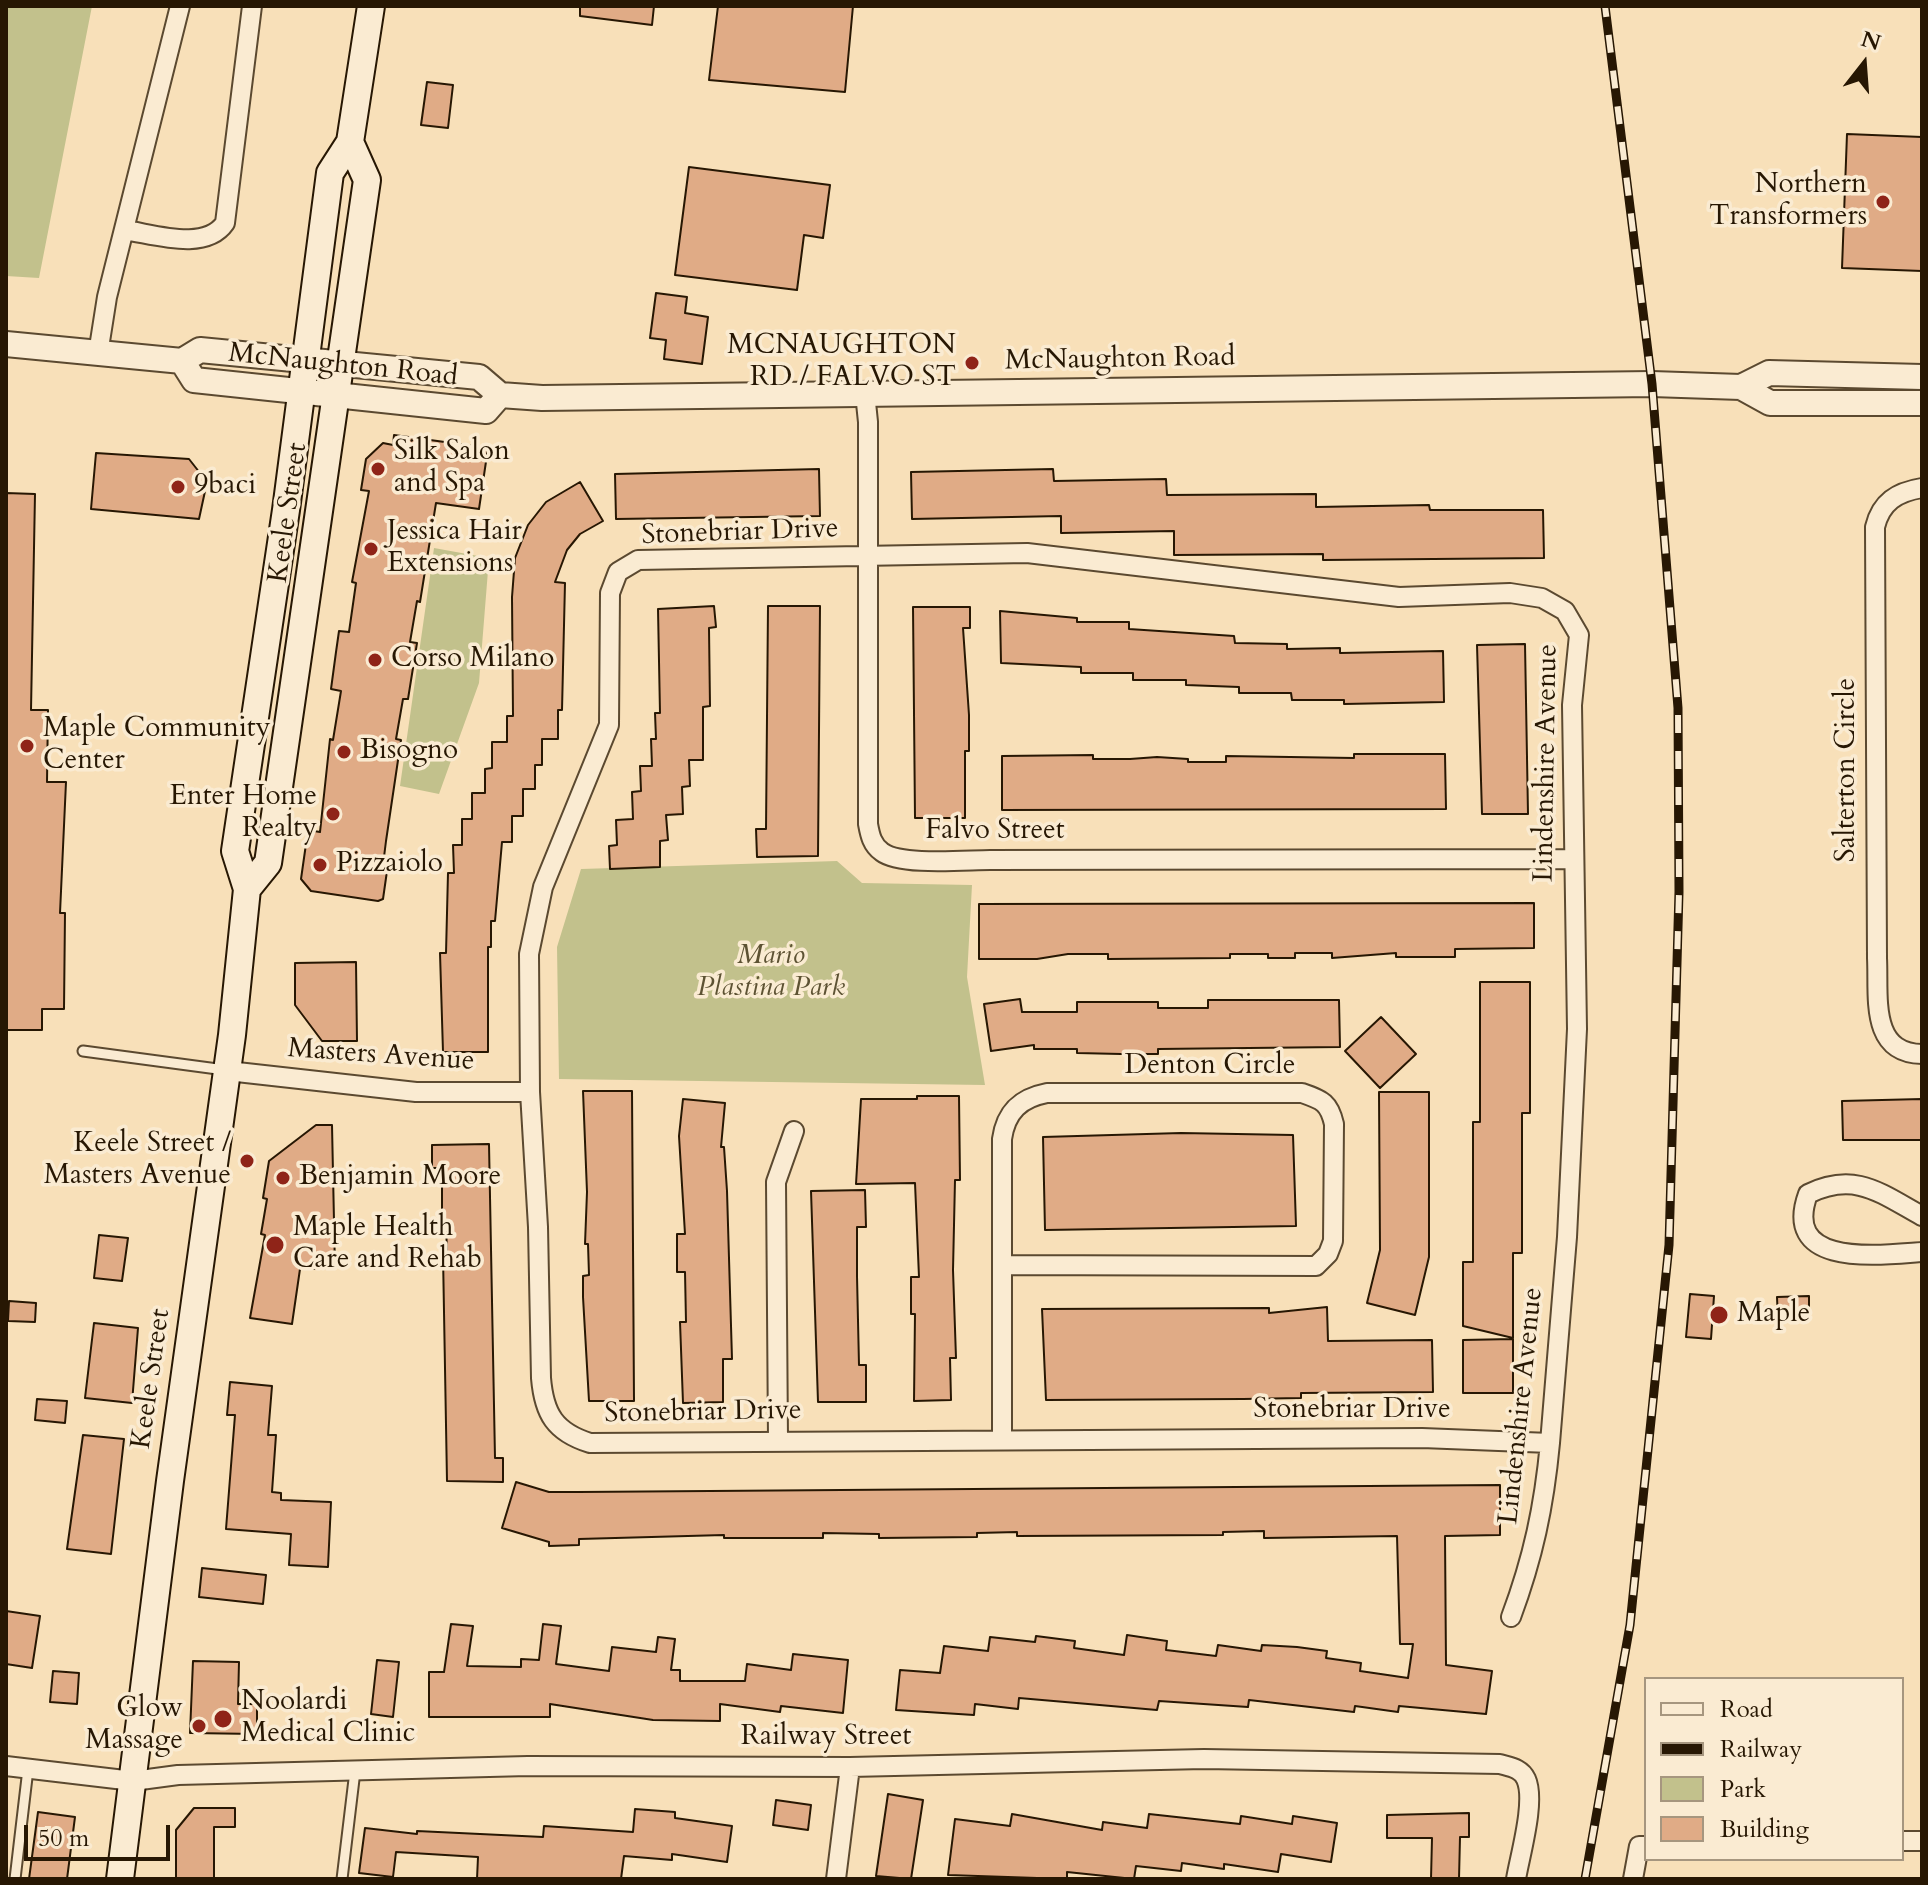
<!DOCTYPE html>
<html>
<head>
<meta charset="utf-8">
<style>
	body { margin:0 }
	#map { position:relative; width:1928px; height:1885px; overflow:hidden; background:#f8e0b9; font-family:Cardo,serif }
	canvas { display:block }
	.frame { position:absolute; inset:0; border:8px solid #271703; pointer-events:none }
	.legend { position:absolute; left:1644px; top:1677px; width:260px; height:184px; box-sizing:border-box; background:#faebd2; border:2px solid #a6967f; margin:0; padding:10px 14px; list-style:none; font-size:24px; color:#271703 }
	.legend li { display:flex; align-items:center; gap:16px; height:40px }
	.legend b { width:40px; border:2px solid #a6967f }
	.north { position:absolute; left:1824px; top:24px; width:80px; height:80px; -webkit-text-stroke:6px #faebd2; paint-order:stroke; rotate:17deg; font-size:22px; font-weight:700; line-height:32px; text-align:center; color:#271703 }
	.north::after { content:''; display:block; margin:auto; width:28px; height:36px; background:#271703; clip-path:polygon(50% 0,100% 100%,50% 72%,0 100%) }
	.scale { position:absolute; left:24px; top:1825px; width:146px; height:36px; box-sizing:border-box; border:4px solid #271703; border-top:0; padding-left:10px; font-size:24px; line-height:28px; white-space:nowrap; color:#271703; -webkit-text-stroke:6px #faebd2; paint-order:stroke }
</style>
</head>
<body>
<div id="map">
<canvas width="1928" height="1885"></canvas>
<div class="frame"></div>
<ul class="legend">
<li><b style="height:10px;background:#faebd2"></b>Road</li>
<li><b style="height:10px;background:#271703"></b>Railway</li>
<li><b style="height:22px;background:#c2c18c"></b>Park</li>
<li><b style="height:22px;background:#e0ab86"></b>Building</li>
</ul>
<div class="north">N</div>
<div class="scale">50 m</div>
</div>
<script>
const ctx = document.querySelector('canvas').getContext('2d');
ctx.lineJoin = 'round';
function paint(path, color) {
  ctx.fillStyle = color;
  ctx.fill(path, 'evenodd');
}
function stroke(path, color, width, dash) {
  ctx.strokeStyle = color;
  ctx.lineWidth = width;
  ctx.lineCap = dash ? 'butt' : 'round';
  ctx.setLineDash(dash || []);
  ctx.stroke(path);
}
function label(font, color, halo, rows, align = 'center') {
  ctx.font = font + ' Cardo,serif';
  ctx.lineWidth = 7;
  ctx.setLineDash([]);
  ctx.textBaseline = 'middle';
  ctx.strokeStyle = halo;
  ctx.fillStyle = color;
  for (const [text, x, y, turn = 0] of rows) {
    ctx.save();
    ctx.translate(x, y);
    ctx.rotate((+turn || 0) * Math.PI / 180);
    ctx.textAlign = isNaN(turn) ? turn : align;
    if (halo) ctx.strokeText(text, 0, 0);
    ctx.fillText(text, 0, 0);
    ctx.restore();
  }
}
const green = new Path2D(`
	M6,6H92L39,278L6,276Z
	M434,548L489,558L479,683L439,794L400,786Z
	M837,861L862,883L972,885L967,977L985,1085L559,1079L557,947L581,869Z`);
const building = new Path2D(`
	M580,6H654L652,25L580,16Z
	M718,6H853L845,92L709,80Z
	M427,82L453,85L448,128L421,125Z
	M1847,134L1922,137V271L1842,268Z
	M689,167L830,185L823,238L804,235L797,290L675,275Z
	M656,293L687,297L685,313L708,317L702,364L664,359L666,340L650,338Z
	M394,435L488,448L479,509L436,503L420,602L417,601L410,642L417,643L408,699H403L396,739L401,740L386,841L384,857H389L383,899L378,901L311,891L301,879L308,830L320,832L330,739L333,740L341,691L331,689L336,652L339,631L349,632L356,583L352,582L369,491L361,490L366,459L383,443L393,445Z
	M96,453L189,459L207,482L199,519L91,509Z
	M819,469L820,516L616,519L615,474Z
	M1053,469L1054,481L1166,479L1167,495L1316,494V507L1429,505L1430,510H1543L1544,558L1323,560V554L1174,555V531L1061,533V516L912,519L911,472Z
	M580,482L603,521L580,534L567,550L555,582L565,583L562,710H558V739H542V765H535V789H523V816H512V842H502L495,921H491V947H488V1052H443L440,953H446L448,873H454L453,845H462V819H472V793H485V769L492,768V742H507V716H513L512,597L515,558L528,525L546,502Z
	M6,493L35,494L31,710H48L47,782H66L60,913H65L64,1009H42V1030H6Z
	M714,606L716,627L709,628L710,706L703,707V760H689L690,786L682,787L683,814L666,815L668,840L660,841V867L610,869L609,846L617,845L616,820L633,819L632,792L641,791L640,766H652L651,739H656L655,713H660L658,609Z
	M768,606H820L818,856L757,857L756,829H766Z
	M913,607H970V628H963L969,715V751H965V818H915Z
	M1000,611L1077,618V622H1129V629L1234,636L1235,643L1287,644V649L1340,648V653L1443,651L1444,702L1344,704V700H1292L1291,693H1239V687L1186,685V680H1133V673H1081V667L1001,663Z
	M1525,644L1528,814H1482L1477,645Z
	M1354,754H1445L1446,809L1002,810V756L1093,755V759H1130L1157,757L1188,759V762H1226V756L1354,758Z
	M1534,903V948L1455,949V957H1396V953L1332,958V953H1295V958H1268V954H1230V958L1108,959V954H1068L1037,959H979V904Z
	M356,962L357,1041H322L295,1005V963Z
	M1480,982H1530V1113H1522V1253H1513V1338L1463,1326V1262H1473V1122H1480Z
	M1020,999L1022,1012H1077V1002H1158V1008H1208V1000H1339L1340,1047L1158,1049V1054H1121L1077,1053V1049H1034V1045L991,1051L984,1004Z
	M1381,1017L1416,1054L1380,1088L1345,1051Z
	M583,1091H632L634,1401H589L583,1297V1276L589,1275L588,1244H585L587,1192Z
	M1379,1092H1429V1257L1415,1315L1367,1303L1380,1250Z
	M917,1096H959L960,1180H955L953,1270L956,1358H950L951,1400L914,1401L915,1314H911V1277H919L915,1183L856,1184L861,1099H917Z
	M683,1099L725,1103L721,1147H724L727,1191L732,1359H723V1402L683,1403L680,1322H686L685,1272H677V1234H685L679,1136Z
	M1922,1099V1140H1843L1842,1101Z
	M316,1125H332L335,1269H300L292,1324L250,1318L265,1235L261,1234L267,1199L263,1198L269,1161Z
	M1181,1133L1293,1135L1296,1226L1045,1230L1043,1137Z
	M489,1144L495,1458H503V1482L447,1481L443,1255H447L446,1222H442V1168H432V1145Z
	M865,1190L866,1227H857V1276L859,1365H866V1402H818L811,1191Z
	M99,1235L128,1238L122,1281L94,1278Z
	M1690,1294L1714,1296L1711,1339L1686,1337Z
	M1809,1296V1320L1778,1321L1777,1297Z
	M9,1301L36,1303L35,1322L8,1321Z
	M1327,1307L1328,1341L1432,1340L1433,1392L1301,1393V1398L1243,1399L1046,1400L1042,1309L1269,1308V1313Z
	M94,1323L138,1328L132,1403L85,1398Z
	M1513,1339V1393H1463V1340Z
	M230,1382L272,1386L268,1435H276L272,1492L281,1493V1500L331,1502L328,1567L289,1565L291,1534L226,1529L235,1415H227Z
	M37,1399L67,1401L65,1423L35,1420Z
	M83,1435L124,1439L111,1554L67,1549Z
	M516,1482L549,1492H578L1500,1485V1535L1445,1536L1446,1665L1492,1671L1486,1714L1399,1706L1398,1712L1355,1706L1354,1712L1249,1700L1248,1707L1159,1701L1157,1710L1019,1698L1018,1709L975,1704L974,1715L896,1710L900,1670L940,1673L944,1646L988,1651L990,1637L1035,1642L1036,1636L1075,1641L1074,1648L1124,1655L1127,1635L1167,1641L1166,1650L1216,1656L1218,1645L1261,1651L1262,1645L1297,1647L1327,1651L1326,1658L1361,1663L1360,1671L1408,1678L1413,1644H1400L1397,1536L1264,1538V1531L1223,1532V1535L1017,1536V1532L977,1533V1537L879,1538V1534L823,1533V1538H724V1535L579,1539V1545L549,1546V1542L502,1528Z
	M202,1568L266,1575L263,1604L199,1597Z
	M6,1611L40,1616L32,1668L6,1664Z
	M451,1624L473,1626L467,1666L521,1667V1659L539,1660L543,1624L561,1626L556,1664L609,1671L612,1647L656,1652L658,1637L675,1639L671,1670H680V1681H745L747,1664L791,1670L793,1654L848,1660L843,1713L781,1706L780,1712L720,1704V1721L653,1720L550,1704V1717H429V1672H444Z
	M377,1660L399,1662L393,1717L371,1714Z
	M193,1661L239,1662L238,1704H257V1734L190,1733Z
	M53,1671L79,1673L77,1704L50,1702Z
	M888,1794L923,1800L911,1879L876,1876Z
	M776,1800L811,1805L808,1830L773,1825Z
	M194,1808H235V1827H214V1879H176V1830Z
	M635,1809L675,1812V1818L732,1826L727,1862L672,1854V1860L624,1856L621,1879H477L478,1857L396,1852L393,1877L359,1873L365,1828L417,1834V1831L543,1837L544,1826L633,1832Z
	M38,1812L75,1817L67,1879H29Z
	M1469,1813V1837H1460L1459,1879H1431L1432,1838H1387V1815Z
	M1012,1814L1102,1830L1103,1822L1147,1828L1149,1814L1240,1824L1241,1816L1292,1824L1293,1816L1337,1823L1331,1862L1281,1854L1278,1872L1224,1864V1869L1182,1863L1181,1871L1136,1866L1134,1879L1067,1872V1879L948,1875L955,1819L1010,1826Z`);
const service = new Path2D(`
	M83,1051L225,1070
	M15,1879L28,1769
	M342,1879L355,1771`);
const minor = new Path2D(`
	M124,230C154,234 205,252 225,223L252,6
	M98,354L107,297L180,6
	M865,393L868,422V824C870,835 872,845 882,852C900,866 966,860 990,860L1573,859
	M1922,488C1897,492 1881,502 1875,527L1877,958C1879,996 1869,1053 1922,1054
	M228,1071L416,1092H530
	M1922,1216C1880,1193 1855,1171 1808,1194C1781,1268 1879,1255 1922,1252
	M1002,1439V1139C1006,1111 1021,1098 1047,1093H1302C1322,1100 1329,1102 1334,1124L1333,1241L1328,1254L1316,1266L1003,1265
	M778,1440L776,1182L794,1131
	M1511,1617C1533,1558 1544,1507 1550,1443L1567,1237L1577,1029L1572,705L1579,635L1565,611L1542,598L1510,593L1399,597L1027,553L638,560L618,572L610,593L609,725L543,887L529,954L530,1092L538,1227L541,1378C544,1414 555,1432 590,1443L1422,1438L1550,1443
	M6,1766L133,1781L178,1775L528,1766L850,1767L1204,1759L1500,1764C1510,1767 1521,1768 1526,1779C1536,1801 1520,1855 1516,1879
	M1902,1841H1922
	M836,1879L850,1767
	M1633,1879L1639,1846H1646`);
const tertiary = new Path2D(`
	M6,344L182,361L200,350L479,377L500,395L542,398L1652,384L1741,387L1770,403H1922
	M182,361L194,380L486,411L500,395
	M1741,387L1769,373L1922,377`);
const secondary = new Path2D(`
	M247,889L268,863L367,180L350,142
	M120,1879L170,1481L232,1035L247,889L235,851L286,510L330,173L350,142L371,6`);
const rail = new Path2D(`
	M1585,1879L1630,1625L1669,1245L1679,892L1678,708L1652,384L1605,6`);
const markers = [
	[1883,202,8,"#8f2418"],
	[972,363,8,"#8f2418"],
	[378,469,8,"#8f2418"],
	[178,487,8,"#8f2418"],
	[371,549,8,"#8f2418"],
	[375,660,8,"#8f2418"],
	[27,746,8,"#8f2418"],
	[344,752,8,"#8f2418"],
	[333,814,8,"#8f2418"],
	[320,865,8,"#8f2418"],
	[247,1161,8,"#8f2418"],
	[283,1178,8,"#8f2418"],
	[275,1245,10,"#8f2418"],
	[1719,1315,10,"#8f2418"],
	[223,1719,10,"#8f2418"],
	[199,1726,8,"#8f2418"]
];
const poiNames = [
	["Northern",1867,186,"right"],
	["Transformers",1867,218,"right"],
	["MCNAUGHTON",956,347,"right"],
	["RD / FALVO ST",956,379,"right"],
	["Silk Salon",394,453],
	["and Spa",394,485],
	["9baci",194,487],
	["Jessica Hair",387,533],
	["Extensions",387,565],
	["Corso Milano",391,660],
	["Maple Community",43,730],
	["Center",43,762],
	["Bisogno",360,752],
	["Enter Home",317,798,"right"],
	["Realty",317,830,"right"],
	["Pizzaiolo",336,865],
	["Keele Street /",231,1145,"right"],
	["Masters Avenue",231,1177,"right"],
	["Benjamin Moore",299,1178],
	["Maple Health",293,1229],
	["Care and Rehab",293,1261],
	["Maple",1737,1315],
	["Noolardi",241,1703],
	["Medical Clinic",241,1735],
	["Glow",183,1710,"right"],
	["Massage",183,1742,"right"]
];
const streetNames = [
	["McNaughton Road",1120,360,-1],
	["McNaughton Road",343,366,6],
	["Keele Street",289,513,-82],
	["Stonebriar Drive",740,533,-2],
	["Lindenshire Avenue",1547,763,-89],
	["Salterton Circle",1848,770,-90],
	["Falvo Street",995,832],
	["Masters Avenue",381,1056,4],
	["Denton Circle",1210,1067],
	["Keele Street",152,1379,-82],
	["Lindenshire Avenue",1522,1406,-84],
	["Stonebriar Drive",1352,1411],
	["Stonebriar Drive",703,1413,-1],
	["Railway Street",826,1738]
];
const parkNames = [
	["Mario",771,957],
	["Plastina Park",771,989]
];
paint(green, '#c2c18c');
paint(building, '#e0ab86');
stroke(building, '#271703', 2);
stroke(service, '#5b4930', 13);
stroke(minor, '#5b4930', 22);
stroke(tertiary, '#5b4930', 28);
stroke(secondary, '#271703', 30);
stroke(service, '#faebd2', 9);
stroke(minor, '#faebd2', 18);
stroke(tertiary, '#faebd2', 24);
stroke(secondary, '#faebd2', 26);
stroke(rail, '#271703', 9);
stroke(rail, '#faebd2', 6, [18]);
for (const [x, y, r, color] of markers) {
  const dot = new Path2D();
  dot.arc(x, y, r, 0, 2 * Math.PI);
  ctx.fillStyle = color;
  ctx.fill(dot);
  stroke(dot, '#faebd2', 3);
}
label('28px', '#271703', '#faebd2', poiNames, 'left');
label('28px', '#271703', '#faebd2', streetNames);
label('italic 28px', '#5d5233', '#faebd2', parkNames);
</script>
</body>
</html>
